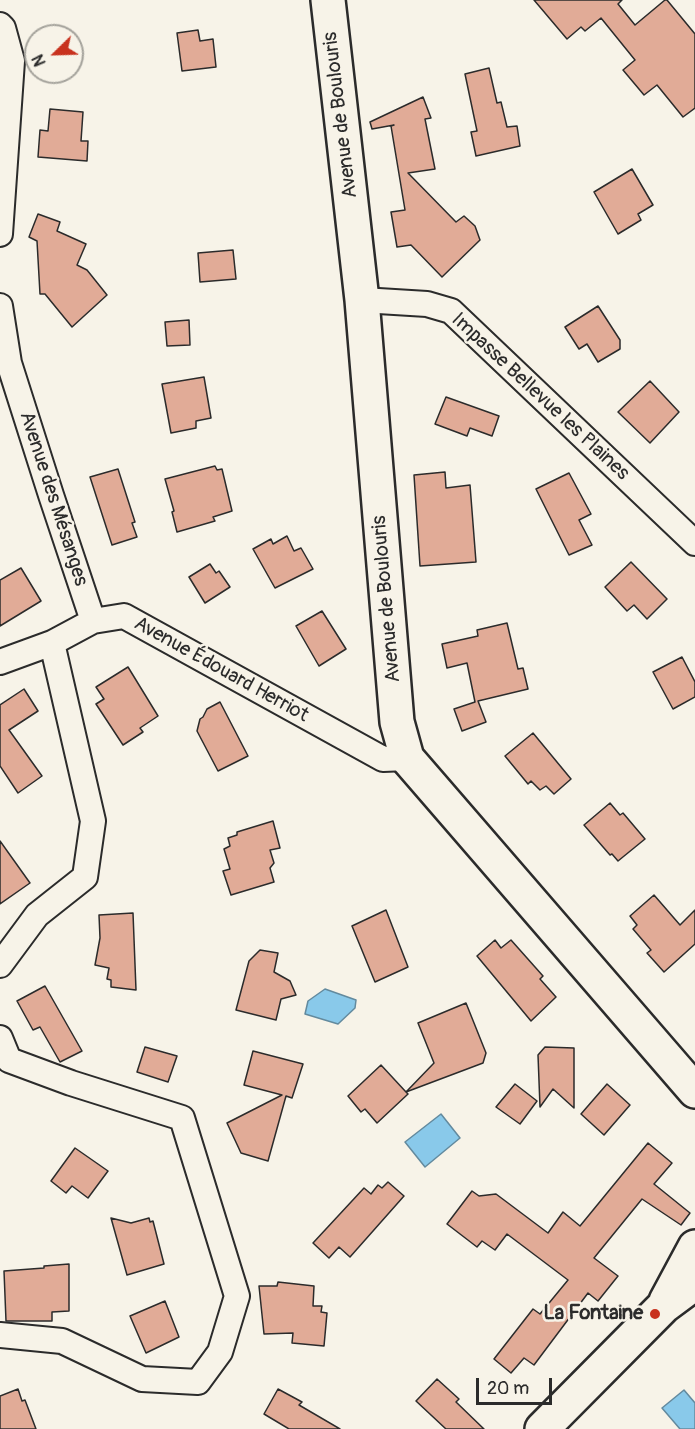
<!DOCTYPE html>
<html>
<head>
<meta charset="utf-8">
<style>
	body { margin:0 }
	#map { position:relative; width:695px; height:1429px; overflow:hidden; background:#f7f3e8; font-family:Pangolin,sans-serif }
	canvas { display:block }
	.north { position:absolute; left:24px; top:24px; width:60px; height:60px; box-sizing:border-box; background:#f7f3e8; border:2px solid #a5a39c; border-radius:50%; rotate:247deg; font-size:16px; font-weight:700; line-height:24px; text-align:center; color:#2b2b2b }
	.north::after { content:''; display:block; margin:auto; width:21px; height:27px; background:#c8321e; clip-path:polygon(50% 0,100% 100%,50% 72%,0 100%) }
	.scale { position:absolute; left:476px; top:1378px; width:76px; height:27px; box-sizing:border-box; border:3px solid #2b2b2b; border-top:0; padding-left:8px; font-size:18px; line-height:21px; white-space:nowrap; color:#2b2b2b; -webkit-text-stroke:4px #f7f3e8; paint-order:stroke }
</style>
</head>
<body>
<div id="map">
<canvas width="695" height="1429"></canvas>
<div class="north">N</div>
<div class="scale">20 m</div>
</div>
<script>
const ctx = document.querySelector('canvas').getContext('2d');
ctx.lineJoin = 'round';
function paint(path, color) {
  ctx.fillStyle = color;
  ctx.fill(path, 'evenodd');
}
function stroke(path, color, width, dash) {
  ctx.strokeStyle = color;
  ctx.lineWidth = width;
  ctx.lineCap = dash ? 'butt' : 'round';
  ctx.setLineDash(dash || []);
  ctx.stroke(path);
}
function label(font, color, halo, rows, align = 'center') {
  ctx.font = font + ' Pangolin,sans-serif';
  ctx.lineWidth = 5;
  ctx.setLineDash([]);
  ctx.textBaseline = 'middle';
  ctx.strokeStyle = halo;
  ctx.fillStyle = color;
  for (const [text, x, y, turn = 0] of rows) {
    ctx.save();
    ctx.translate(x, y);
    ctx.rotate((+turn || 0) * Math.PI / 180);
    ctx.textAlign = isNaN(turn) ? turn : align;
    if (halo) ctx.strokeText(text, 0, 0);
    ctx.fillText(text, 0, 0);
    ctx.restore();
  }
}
const water = new Path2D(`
	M325,989L356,1000L355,1008L338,1024L305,1014L308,1001Z
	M441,1114L460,1138L425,1167L405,1142Z
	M684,1390L695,1403V1429H680L662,1408Z`);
const building = new Path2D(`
	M534,0H622L618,4L635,25L665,0H667L695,34V108L683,117L657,85L644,95L623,70L635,60L601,18L585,31L581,27L567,39Z
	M198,30L200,41L213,39L216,67L182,71L177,33Z
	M489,68L497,103L501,102L507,127L517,126L520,146L476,156L471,132L477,131L465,74Z
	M423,97L431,118L425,119L435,169L408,173L456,222L464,216L475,226L480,240L442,277L411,245L397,247L391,212L405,210L391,126L394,125L372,129L370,122Z
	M50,109L83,112L81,141H88L87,161L38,157L40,130L48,131Z
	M632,169L653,205L638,214L641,220L618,234L594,192Z
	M38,214L60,222L57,231L86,244L77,265L87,270L107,295L72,327L45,294H40L37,241L29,237Z
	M233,250L236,279L200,282L198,253Z
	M598,306L620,340V349L598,362L587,344L579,349L565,327Z
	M189,320L190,345L167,346L165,322Z
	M204,377L211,418L196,421V428L171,433L162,384Z
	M650,381L679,412L650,443L618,412Z
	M446,397L499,416L492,436L470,428L467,436L435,424Z
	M215,466L217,470L222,469L232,511L213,517L215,521L177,532L172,512L174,511L165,479Z
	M118,469L135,522L132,523L137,537L112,545L90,477Z
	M445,472L446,488L470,485L476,562L420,566L414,475Z
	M569,473L591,514L579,520L592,545L569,555L536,489Z
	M287,536L294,551L301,548L313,569L275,588L253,549L271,539L273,544Z
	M631,562L667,599L647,619L634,605L627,611L605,587Z
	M210,564L216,573L219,571L230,587L205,603L189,577Z
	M21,568L41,601L0,626V580Z
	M322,611L346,649L319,666L296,626Z
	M507,623L518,669L523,668L528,689L478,701L486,722L462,731L454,709L475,702L467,663L447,668L442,644L478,636L477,630Z
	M682,657L695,682V697L673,709L653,672Z
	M128,667L158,716L140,728L143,732L123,745L96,704L104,699L96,687Z
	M24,689L38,711L9,730L42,776L18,793L0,766V705Z
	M220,702L248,756L218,771L197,731L200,719L203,717L207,709Z
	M533,733L571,779L554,794L546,786L540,790L531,781L528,784L505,756Z
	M610,803L620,815L623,813L645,839L618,861L612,854L610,855L584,825Z
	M273,821L280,848L270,850L274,863L270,868L274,882L231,895L223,871L230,869L224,849L230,846L228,838L237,835V832Z
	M0,841L30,883L0,904Z
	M654,895L680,925L695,910V944L664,972L647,953L651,950L633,929L637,925L630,916Z
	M386,910L408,967L375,982L352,926Z
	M133,913L136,990L111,987V980L107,979L109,968L95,965L100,938L99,915Z
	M495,940L501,948L511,940L543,976L540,979L556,997L531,1021L477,956Z
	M260,950L278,953L274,972L290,981L296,995L281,999L276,1020L236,1010L249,961Z
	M45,986L82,1051L60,1062L40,1027L33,1030L17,1001Z
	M466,1003L486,1053L483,1063L406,1092L408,1094L377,1123L365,1109L361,1112L348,1096L381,1065L406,1092L434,1063L418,1023Z
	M145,1047L177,1056L168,1082L137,1072Z
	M545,1047L574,1048V1108L553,1089L540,1107L538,1055Z
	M253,1051L303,1064L292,1098L286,1096L268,1161L241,1153L227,1123L282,1095L244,1085Z
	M515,1084L537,1101L520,1124L496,1107Z
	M607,1084L630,1105L604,1135L581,1114Z
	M648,1143L672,1163L654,1184L690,1213L681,1225L642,1199L594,1258L618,1276L598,1301L588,1293L534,1365L524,1358L511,1373L494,1359L533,1309L540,1314L568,1280L507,1234L495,1250L482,1241L477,1247L447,1224L472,1191L479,1196L496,1194L548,1233L563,1212L580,1226Z
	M75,1148L108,1171L88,1198L72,1186L66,1193L51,1181Z
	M388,1182L404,1196L350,1257L339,1247L329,1258L313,1243L364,1188L371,1194L378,1185L382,1188Z
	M111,1218L131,1223L149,1218L150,1222L153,1221L164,1264L127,1275Z
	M69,1264V1311L52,1312V1321H6L4,1271L44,1268V1266Z
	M278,1282L314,1286L313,1306H322L321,1312L327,1313L324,1346L292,1343L293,1333L264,1334L259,1286H277Z
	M165,1301L179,1337L146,1353L130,1316Z
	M437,1379L459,1399L456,1402L484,1429H446L416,1401Z
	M18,1389L22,1401L25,1400L36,1429H0V1396Z
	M278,1389L302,1402L299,1405L340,1429H289L264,1414Z`);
const street = new Path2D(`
	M0,25L3,28L12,61L0,234
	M362,300L427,304L451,311L695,543
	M0,306L9,363L51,495L93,621
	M0,662L52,643L93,621L124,616L383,759L407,758
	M0,965L37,915L85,877L93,821L52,643
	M0,1038L9,1060L71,1083L182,1118L237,1296L220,1352L198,1382L142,1379L62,1341L0,1335`);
const secondary = new Path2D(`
	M328,0L362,300L397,722L407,758L695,1091
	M666,1301L695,1247
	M542,1429L664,1306L695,1283`);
const markers = [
	[655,1314,6,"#c8321e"]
];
const streetNames = [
	["Avenue de Boulouris",341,115,-97],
	["Impasse Bellevue les Plaines",540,397,43],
	["Avenue des Mésanges",53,499,72],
	["Avenue de Boulouris",387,599,-95],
	["Avenue Édouard Herriot",221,670,29]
];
const poiNames = [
	["La Fontaine",643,1314]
];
paint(water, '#89c9ea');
stroke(water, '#638a9e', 1.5);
paint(building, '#e1ab97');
stroke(building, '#2b2b2b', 1.5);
stroke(street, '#2b2b2b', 28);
stroke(secondary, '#2b2b2b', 38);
stroke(street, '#f7f3e8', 24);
stroke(secondary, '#f7f3e8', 33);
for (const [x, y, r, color] of markers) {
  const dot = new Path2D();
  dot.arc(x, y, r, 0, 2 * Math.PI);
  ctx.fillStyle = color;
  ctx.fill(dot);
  stroke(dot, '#f7f3e8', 2);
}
label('20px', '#2b2b2b', '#f7f3e8', streetNames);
label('bold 20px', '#2b2b2b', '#f7f3e8', poiNames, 'right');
</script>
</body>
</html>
